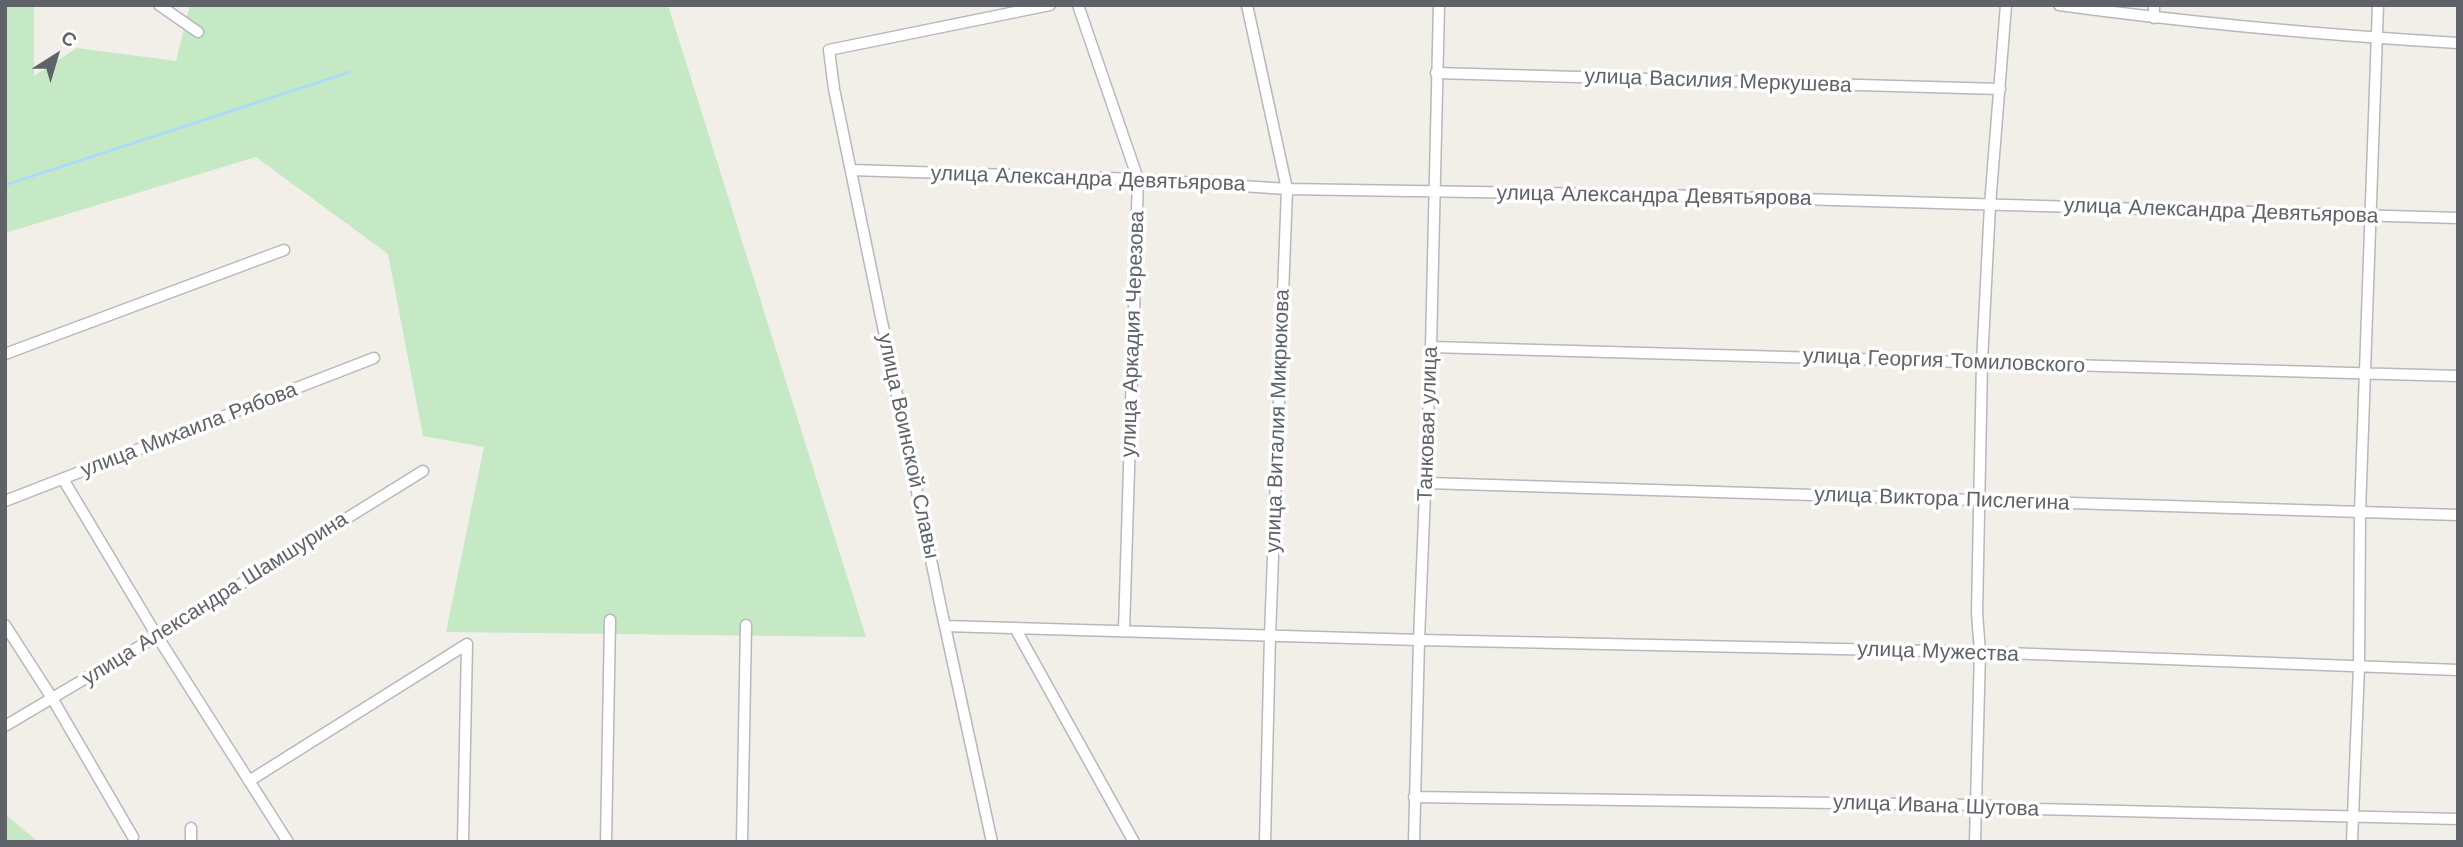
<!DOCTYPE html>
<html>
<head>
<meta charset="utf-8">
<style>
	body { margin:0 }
	#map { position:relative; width:2463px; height:847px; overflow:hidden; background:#f1efe8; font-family:"Work Sans",sans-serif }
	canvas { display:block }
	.frame { position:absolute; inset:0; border:7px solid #5f6368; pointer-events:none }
	.north { position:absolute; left:21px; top:21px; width:70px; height:70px; -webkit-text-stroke:5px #fff; paint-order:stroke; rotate:37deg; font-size:19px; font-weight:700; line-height:28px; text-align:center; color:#5f6368 }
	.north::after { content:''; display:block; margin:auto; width:24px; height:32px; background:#5f6368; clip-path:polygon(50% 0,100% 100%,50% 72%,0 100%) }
</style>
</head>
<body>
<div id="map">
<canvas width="2463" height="847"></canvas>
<div class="frame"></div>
<div class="north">С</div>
</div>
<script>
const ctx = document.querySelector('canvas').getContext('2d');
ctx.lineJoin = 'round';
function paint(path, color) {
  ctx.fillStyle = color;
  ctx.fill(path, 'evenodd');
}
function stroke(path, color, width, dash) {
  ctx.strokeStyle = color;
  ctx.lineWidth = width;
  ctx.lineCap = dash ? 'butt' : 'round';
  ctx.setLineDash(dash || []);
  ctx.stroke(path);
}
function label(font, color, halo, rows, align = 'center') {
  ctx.font = font + ' "Work Sans",sans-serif';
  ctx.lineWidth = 7;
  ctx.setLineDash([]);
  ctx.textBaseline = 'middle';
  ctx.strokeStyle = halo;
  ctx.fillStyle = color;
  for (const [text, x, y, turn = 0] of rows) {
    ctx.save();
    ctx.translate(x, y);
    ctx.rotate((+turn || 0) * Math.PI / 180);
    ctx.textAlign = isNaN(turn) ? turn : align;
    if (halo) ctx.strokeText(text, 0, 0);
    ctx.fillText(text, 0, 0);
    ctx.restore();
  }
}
const green = new Path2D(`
	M5,5H34V76L77,48L176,61L190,5H668L866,637L446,632L484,447L423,436L388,254L256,157L5,233Z
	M5,814L38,842H5Z`);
const stream = new Path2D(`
	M5,185L350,72`);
const minor = new Path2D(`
	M159,5L198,32
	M1078,5L1138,179L1124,630
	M1247,5L1287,189L1270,636L1265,842
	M2059,5C2191,23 2324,35 2458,43
	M2154,18V5
	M1436,73L2000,89
	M851,170L1138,179L1287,189L1661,195L2458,218
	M1431,347L2458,376
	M5,354L284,250
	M63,479L157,636L288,842
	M1427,483L2458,515
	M5,501L374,358
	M5,625L52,698L133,837
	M945,626L1419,640L1980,652L2458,670
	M1015,628L1134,842
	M5,726L157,636L423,471
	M249,781L467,644
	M1414,797L1976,805L2036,809L2458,819
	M191,842V828
	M463,842L467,644
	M606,842L610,620
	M742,842L746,625
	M992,842L941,608L834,89L829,50L1050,5
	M1414,842L1419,640L1431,347L1439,5
	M1975,842L1980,652L1977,613L1982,362L1990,205L2006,5
	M2352,842L2359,667L2360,512L2378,5`);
const streetNames = [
	["улица Василия Меркушева",1718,81,2],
	["улица Александра Девятьярова",1088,179,2],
	["улица Александра Девятьярова",1654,196,1],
	["улица Александра Девятьярова",2221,211,2],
	["улица Аркадия Черезова",1133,334,-88],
	["улица Георгия Томиловского",1944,361,2],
	["улица Виталия Микрюкова",1278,421,-88],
	["Танковая улица",1428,424,-88],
	["улица Михаила Рябова",189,430,-21],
	["улица Воинской Славы",908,446,78],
	["улица Виктора Пислегина",1942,499,2],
	["улица Александра Шамшурина",215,599,-32],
	["улица Мужества",1938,652,2],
	["улица Ивана Шутова",1936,806,2]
];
paint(green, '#c5e8c5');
stroke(stream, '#aadaff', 2.5);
stroke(minor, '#b5b8bc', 13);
stroke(minor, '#fff', 10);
label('21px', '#5f6368', '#fff', streetNames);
</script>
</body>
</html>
